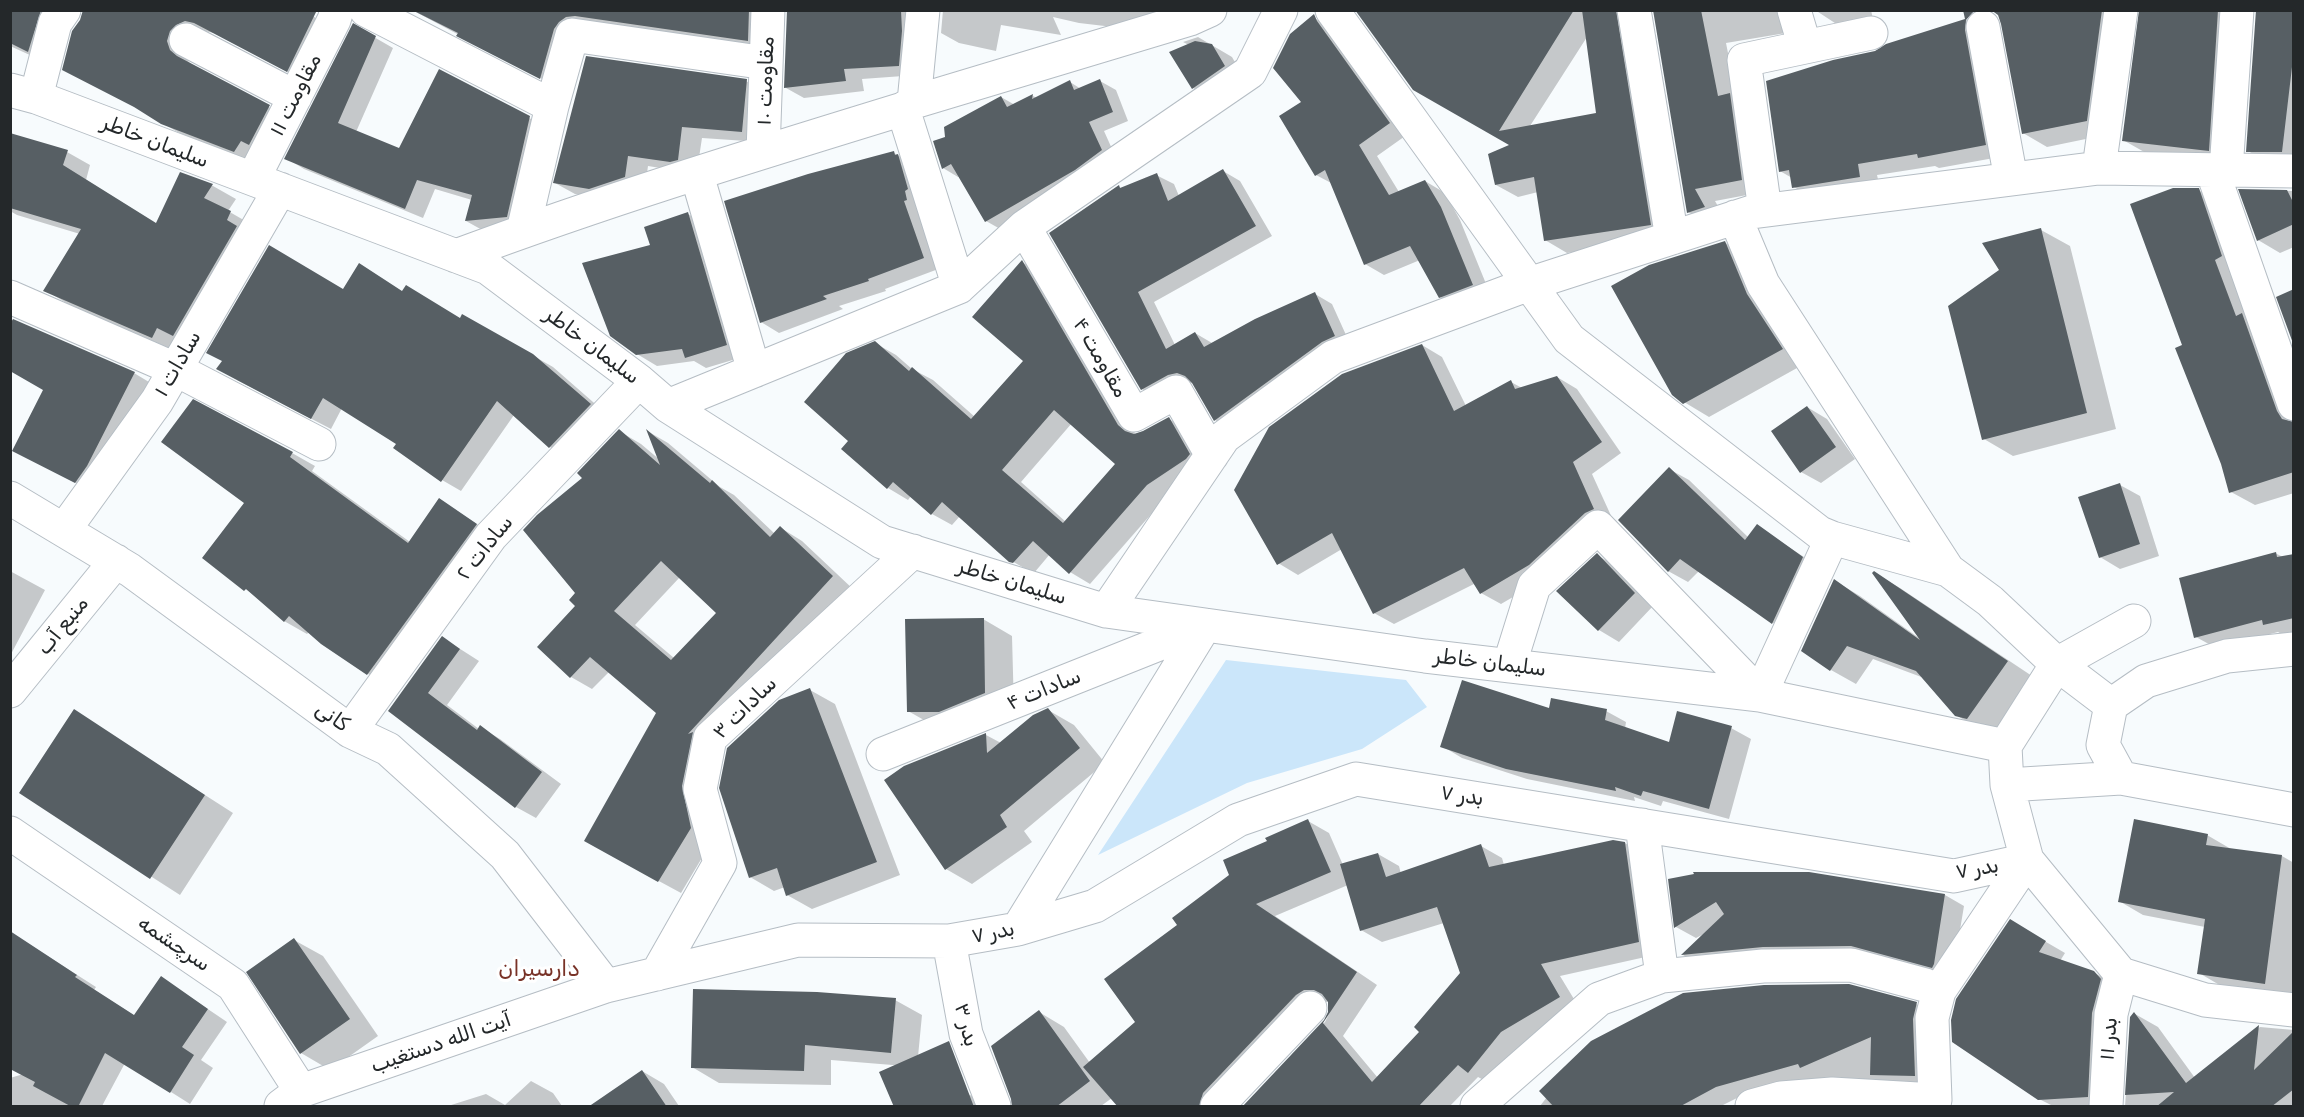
<!DOCTYPE html>
<html>
<head>
<meta charset="utf-8">
<style>
	body { margin:0 }
	#map { position:relative; width:2304px; height:1117px; overflow:hidden; background:#f7fbfd; font-family:Rubik,sans-serif }
	canvas { display:block }
	.frame { position:absolute; inset:0; border:12px solid #24282a; pointer-events:none }
</style>
</head>
<body>
<div id="map">
<canvas width="2304" height="1117"></canvas>
<div class="frame"></div>
</div>
<script>
const ctx = document.querySelector('canvas').getContext('2d');
ctx.lineJoin = 'round';
function paint(path, color) {
  ctx.fillStyle = color;
  ctx.fill(path, 'evenodd');
}
function stroke(path, color, width, dash) {
  ctx.strokeStyle = color;
  ctx.lineWidth = width;
  ctx.lineCap = dash ? 'butt' : 'round';
  ctx.setLineDash(dash || []);
  ctx.stroke(path);
}
function label(font, color, halo, rows, align = 'center') {
  ctx.font = font + ' Rubik,"Noto Naskh Arabic",sans-serif';
  ctx.lineWidth = 6;
  ctx.setLineDash([]);
  ctx.textBaseline = 'middle';
  ctx.strokeStyle = halo;
  ctx.fillStyle = color;
  for (const [text, x, y, turn = 0] of rows) {
    ctx.save();
    ctx.translate(x, y);
    ctx.rotate((+turn || 0) * Math.PI / 180);
    ctx.textAlign = isNaN(turn) ? turn : align;
    if (halo) ctx.strokeText(text, 0, 0);
    ctx.fillText(text, 0, 0);
    ctx.restore();
  }
}
const green = new Path2D(`
	M1226,660L1406,680L1427,707L1362,749L1247,783L1098,855Z`);
const shadow = new Path2D(`
	M10,10H52L32,56L10,46Z
	M307,10L330,32L305,81L214,33L204,31L185,53L188,61L193,66L287,117L252,161L181,134L162,123L92,13Z
	M412,10H770L766,51L594,26L559,88Z
	M788,10H926L917,75L862,79L864,91L804,98L786,88Z
	M943,10H1204L1139,30L1079,23L1053,17L1061,35L1001,25L996,51L959,43L941,33Z
	M1357,10H1642L1672,237L1567,253L1545,240L1538,192L1518,197L1496,185L1512,146ZM1587,37L1598,114L1530,126Z
	M1655,10H1801L1798,31L1726,43L1737,98L1763,192L1715,201L1726,220L1710,225L1688,212Z
	M1815,10H1871L1873,19L1838,25Z
	M2051,10H2130L2110,134L2047,147L2023,133Z
	M2141,10H2246L2231,163L2146,153L2123,140Z
	M2294,10V164H2270L2248,151Z
	M1316,19L1335,30L1408,134L1377,156L1399,192L1425,181L1445,193L1460,220L1491,296L1459,308L1440,297L1420,260L1384,275L1365,264L1333,184L1316,175L1303,103Z
	M1967,20L1986,31L2005,156L1939,168L1935,166L1877,175L1880,188L1814,199L1794,187L1792,178L1780,171L1876,53L1886,45Z
	M353,25L393,48L356,132L400,150L440,71L548,128L524,227L484,231L466,221L472,200L435,189L423,218L304,169L286,158Z
	M1198,37L1232,57L1244,78L1213,99L1193,88L1189,45L1183,42Z
	M746,81L766,92L761,142L702,138L697,171L691,173L648,166L645,188L610,200L575,194L555,183Z
	M1100,81L1116,90L1128,121L1104,131L1117,160L1002,230L986,221L960,176L958,177L943,168L946,139L1001,97L1015,105L1033,96L1037,98L1070,82L1081,89Z
	M67,152L90,165L86,180L157,225L181,173L213,186L236,199L228,211L254,226L176,351L68,304L45,290L80,234L17,215L10,211V171Z
	M894,153L912,163L941,268L885,289L886,291L839,306L843,309L779,333L761,322Z
	M1223,171L1240,181L1272,236L1154,302L1175,345L1195,333L1212,343L1315,294L1332,304L1351,346L1232,430L1215,420L1194,382L1185,384L1159,399L1142,389L1119,187L1123,189L1156,175L1174,184L1179,196Z
	M2198,190L2222,204L2277,381L2294,421V493L2255,505L2231,492L2184,346Z
	M2241,190L2294,191V247L2280,253L2258,240Z
	M688,214L708,225L746,356L706,368L694,361L657,366L637,354L652,246Z
	M2041,230L2070,246L2116,429L2013,456L1984,439L2001,270Z
	M1724,242L1749,257L1806,363L1709,417L1684,402Z
	M1022,262L1042,274L1136,435L1169,419L1189,431L1209,466L1167,496L1090,584L1070,572L1050,554L1034,573L1031,572L1010,560L960,516L952,525L932,514L911,496L908,500L888,488L843,449L850,441L875,343L896,355L912,369L933,380L975,417L1025,360ZM1072,423L1117,464L1066,522L1021,482Z
	M343,290L403,292L461,320L463,316L553,367L609,416L569,458L550,447L514,415L461,491L442,480L398,443L342,408L331,429L237,380Z
	M1422,345L1442,357L1466,406L1511,382L1522,388L1557,377L1577,389L1621,453L1592,474L1613,520L1549,576L1501,604L1481,593L1474,584L1394,624L1374,613L1342,549L1298,575L1278,563Z
	M134,373L154,385L95,493L14,451Z
	M1807,407L1827,419L1855,459L1821,483L1801,472Z
	M619,431L641,444L660,460L649,432L668,443L720,487L734,495L775,534L781,528L802,541L854,590L711,745L712,841L681,893L607,853L658,712L609,672L592,689L571,677L578,606L584,478ZM680,577L718,613L674,658L635,625Z
	M292,453L315,466L312,471L410,542L440,500L498,538L391,687L368,674L309,632L307,634L284,621L255,596L204,557Z
	M1669,469L1689,480L1749,538L1757,526L1822,569L1792,634L1773,623L1699,571L1688,582L1668,571Z
	M2120,485L2140,496L2159,556L2120,569L2100,557Z
	M2275,553L2283,557L2294,555V634L2285,636L2278,632L2216,648L2196,637Z
	M1597,555L1617,567L1654,605L1619,642L1599,630Z
	M10,571L45,590L10,656Z
	M1874,573L1900,588L2032,676L1994,733L1982,731L1956,715L1924,678L1873,659L1856,684L1831,670L1835,581L1860,596L1919,638Z
	M983,619L1012,636L1014,709L938,728L908,711Z
	M443,638L479,661L447,705L479,729L480,727L500,739L561,784L536,818L516,807L390,711Z
	M810,690L835,704L900,875L812,909L787,895L785,887L774,891L750,877Z
	M1048,710L1074,725L1105,763L1024,831L1032,842L972,884L946,869L986,735L1001,743Z
	M1550,710L1606,711L1626,722L1625,729L1670,744L1678,713L1731,728L1751,739L1729,819L1663,801L1661,806L1634,797L1635,801L1527,779L1462,758L1442,746Z
	M74,711L233,813L180,895L21,793Z
	M1308,821L1329,833L1343,865L1378,854L1399,866L1401,874L1481,846L1502,858L1504,865L1625,843L1646,855L1659,954L1560,976L1580,1009L1522,1044L1489,1083L1478,1077L1450,1106H1244L1325,1022L1330,1012L1329,1001L1317,1006L1223,1106H1120L1112,1098L1101,1106H1014L1039,1012L1064,1027L1090,1063L1137,1022L1179,925L1269,842ZM1348,885L1361,930L1382,942L1444,923L1462,974L1422,1032L1378,1078L1343,1036L1377,985L1275,916Z
	M2207,835L2231,849L2282,856L2294,863V997L2223,987L2199,973L2205,927L2143,915L2119,901Z
	M1670,880L1945,895L1964,906L1952,978L1702,966L1683,955L1706,933L1696,938L1676,927Z
	M2010,921L2065,953L2060,961L2093,972L2114,984L2107,1106H2053L2039,1099Z
	M10,932L96,987L94,990L135,1016L162,978L227,1022L201,1060L213,1068L190,1104L125,1063L102,1106H10V1078L108,1049Z
	M294,940L323,956L378,1036L330,1070L301,1053Z
	M895,1000L922,1015L917,1067L831,1060V1085L719,1083L692,1067Z
	M1916,1004L1937,1015L1935,1087L1767,1090L1737,1098L1721,1106H1540L1547,1097Z
	M2135,1014L2158,1027L2195,1078L2260,1027L2294,1030V1106H2125L2132,1016Z
	M642,1071L664,1084L679,1106H591Z
	M531,1081L553,1093L562,1106H448L486,1094L505,1105Z
	M968,1094L990,1106H912Z`);
const building = new Path2D(`
	M10,10H41L28,52L10,43Z
	M83,10H317L287,72L194,23L185,21L176,25L170,31L167,41L170,50L177,56L270,105L249,145L241,141L234,152L161,124L134,107L62,70L72,31L80,20Z
	M412,10H749L748,41L575,16L566,17L559,22L554,29L540,79L456,36L458,33Z
	M787,10H901L902,31L899,66L844,69L846,81L784,88Z
	M1355,10H1574L1499,131L1596,113L1582,10H1616L1651,225L1544,241L1534,177L1495,185L1488,154L1509,145L1413,90Z
	M1653,10H1701L1718,96L1730,93L1742,180L1695,189L1705,207L1687,213Z
	M1963,10H1975L1966,20L1965,30L1986,145L1918,158L1917,154L1858,164L1860,177L1792,188L1789,170L1779,172L1766,81L1833,60L1875,51L1886,44L1965,19Z
	M1991,10H2102L2087,121L2022,134L2001,24L1998,15Z
	M2139,10H2218L2209,151L2122,141Z
	M2256,10H2294L2292,67L2282,152H2246Z
	M1314,14L1317,21L1390,123L1359,145L1389,195L1425,180L1441,207L1473,285L1439,298L1410,246L1364,265L1325,170L1315,176L1279,116L1301,102L1273,68L1290,34Z
	M353,23L376,36L338,123L399,148L439,69L530,116L507,217L465,221L472,195L417,180L405,209L284,159Z
	M1195,41L1212,44L1225,66L1192,89L1169,52Z
	M586,56L747,79L742,132L682,127L678,160L670,162L628,156L625,177L589,189L553,183Z
	M1100,79L1113,112L1089,122L1102,150L1075,170L985,222L951,164L942,169L933,141L945,137L944,127L1001,96L1007,107L1033,94L1032,99L1070,80L1074,90Z
	M10,133L68,150L63,165L156,223L180,172L213,184L204,198L231,211L227,220L237,226L173,336L157,328L152,338L43,291L81,229L10,208Z
	M894,151L895,155L898,154L908,189L905,191L907,200L904,201L924,258L868,279L869,281L823,296L827,299L760,323L724,201L808,174Z
	M1223,169L1256,226L1138,292L1166,349L1195,332L1204,347L1255,319L1315,292L1335,336L1322,342L1214,421L1192,383L1185,376L1177,373L1168,375L1141,390L1049,233L1119,185L1120,188L1157,173L1168,201Z
	M2173,188H2199L2222,256L2215,260L2236,316L2242,313L2277,411L2282,419L2294,422V472L2229,493L2221,464L2175,348L2182,345L2130,204Z
	M2238,189L2287,190L2294,204V224L2257,241Z
	M688,212L727,345L685,358L682,349L636,355L610,336L582,263L650,245L644,227Z
	M2041,228L2087,413L1982,440L1948,306L1999,270L1982,243Z
	M1725,241L1747,294L1783,349L1683,404L1672,395L1611,286L1649,265Z
	M269,245L343,289L359,263L402,291L406,285L460,318L462,314L533,354L591,404L549,448L497,401L441,482L393,448L396,444L323,398L311,419L216,369L222,361L206,353Z
	M1022,260L1118,425L1125,431L1134,434L1143,431L1169,417L1190,454L1186,459L1147,485L1069,574L1033,541L1013,563L1009,562L942,502L931,515L893,482L887,489L841,449L848,441L804,402L846,353L875,341L909,371L912,367L971,419L1023,361L972,317ZM1054,410L1115,464L1063,523L1002,470Z
	M2294,289V346L2276,297Z
	M13,319L135,372L87,466L75,483L12,451L43,390L10,371V324Z
	M1422,344L1454,411L1511,380L1515,389L1557,376L1602,442L1573,462L1594,509L1585,513L1529,565L1480,594L1464,568L1373,614L1332,533L1277,565L1234,490L1269,427L1342,374Z
	M193,399L293,452L290,457L408,543L439,498L477,524L367,675L321,644L289,616L284,622L246,589L244,591L202,558L244,503L161,442Z
	M1807,406L1836,447L1800,473L1771,431Z
	M619,429L660,465L646,429L710,483L712,480L770,537L780,526L833,576L688,734L693,732L682,786L691,828L658,882L584,841L656,713L590,657L570,678L537,647L575,606L569,600L575,593L523,530L537,515L582,478L577,473ZM661,561L716,613L671,660L614,611Z
	M1669,467L1745,540L1757,524L1803,557L1772,624L1680,559L1668,572L1618,520Z
	M2120,483L2140,544L2099,558L2078,497Z
	M2276,552L2277,557L2294,554V618L2263,625L2262,620L2194,638L2179,578Z
	M1597,553L1635,593L1598,631L1556,591Z
	M1874,571L2008,661L1967,719L1955,716L1916,671L1847,646L1830,671L1801,651L1834,579L1920,640L1872,573Z
	M984,618L985,693L939,712H907L905,619Z
	M442,636L460,649L428,693L477,730L480,725L542,772L515,808L388,711Z
	M1462,680L1549,708L1551,698L1607,709L1605,720L1669,742L1677,711L1732,726L1709,809L1643,791L1641,796L1615,787L1616,791L1506,769L1440,747Z
	M810,688L877,862L786,896L777,868L749,878L719,788L727,748L779,700Z
	M1048,708L1080,748L1000,815L1007,827L945,870L884,780L904,766L986,733L987,753L1033,715Z
	M74,709L205,795L150,879L19,793Z
	M1308,819L1331,872L1256,904L1357,972L1323,1023L1372,1082L1419,1032L1414,1027L1460,973L1437,907L1360,931L1340,864L1378,853L1386,877L1481,844L1489,867L1613,840L1625,842L1639,942L1541,964L1560,997L1501,1032L1468,1073L1458,1065L1418,1107H1242L1324,1020L1328,1012V1002L1322,994L1314,990H1304L1296,995L1203,1093L1199,1107H1118L1083,1067L1135,1022L1104,979L1177,925L1172,918L1229,875L1223,860L1267,841L1265,838Z
	M2134,819L2208,834L2206,845L2282,855L2265,984L2197,974L2205,919L2118,902Z
	M1693,872H1809L1945,894L1934,964L1932,968L1851,946L1763,947L1681,955L1724,914L1716,902L1674,928L1668,879L1694,874Z
	M2010,919L2046,941L2039,952L2094,971L2101,979L2092,1013L2088,1097L2038,1100L1952,1042L1951,1020L1956,999Z
	M10,931L77,975L75,977L134,1015L161,976L208,1009L182,1047L194,1055L170,1093L105,1053L78,1107H72L33,1086L35,1082L10,1069Z
	M294,938L350,1019L300,1054L246,972Z
	M1849,984L1917,1002L1913,1019L1915,1076L1870,1075L1871,1037L1800,1068L1798,1064L1716,1087L1679,1107H1554L1539,1091L1591,1041L1683,993L1764,985Z
	M693,989L817,992L896,998L891,1053L805,1045L804,1071L691,1068Z
	M1039,1010L1090,1081L1056,1107H1012L1011,1099L991,1046Z
	M2134,1012L2186,1083L2259,1025L2254,1070L2294,1031V1089L2271,1107H2156L2174,1092L2125,1095L2130,1017Z
	M949,1041L974,1107H894L879,1072Z
	M642,1070L667,1107H588Z`);
const minor = new Path2D(`
	M366,10L552,106
	M1332,10L1569,339L1820,533L1832,538L1948,570L1990,601L2057,664L2111,705
	M1634,10L1672,238
	M1794,10L1805,47
	M1983,27L2011,179
	M186,40L295,97
	M10,90L36,97L488,268L639,381L668,406L882,542L1106,611L1425,656L1760,695L2005,746L2007,785L2027,860L1939,991L1925,985L1851,965L1763,966L1662,976L1599,999L1477,1106
	M36,97L55,23L64,10
	M914,102L923,10
	M903,109L959,287
	M763,152L768,10
	M2099,168L2121,10
	M2212,170L2294,404
	M2226,170L2237,10
	M697,175L754,371
	M253,179L334,20L337,10
	M1765,210L1744,60L1871,33
	M1735,217L1763,284L1948,570
	M1024,227L1134,415L1176,392L1212,455
	M523,231L552,106L572,35L766,63
	M456,256C603,201 753,155 903,109L914,102L1190,19L1210,10
	M10,297L175,369L319,444
	M668,406L959,287L1024,227L1250,72L1281,10
	M10,498L130,570L350,731L388,749L505,855L606,986
	M64,530L157,401L280,189
	M1106,611L1224,437L1333,357L1529,284L1752,212L2099,168L2294,171
	M2294,649L2227,656L2146,681L2111,705L2103,745L2121,778L2294,810
	M1509,666L1534,586L1598,527L1760,695L1832,538
	M10,691L116,561
	M350,731L491,536L639,381
	M2005,746L2057,664L2134,621
	M883,754L1204,626
	M2007,785L2121,778
	M1642,825L1662,976
	M10,833L233,985L301,1091
	M1018,929L1205,625
	M949,941L966,1034L994,1106
	M657,974L720,863L700,789L710,738L913,551
	M281,1106L301,1091L606,986L798,940L949,941L1018,929L1095,906L1238,820L1356,779L1954,876L2027,860L2121,974L2205,1000L2294,1010
	M1217,1106L1310,1008
	M1752,1106L1781,1098L1832,1094L1935,1100L1932,1018L1939,991
	M2106,1106L2111,1014L2121,974`);
const streetNames = [
	["مقاومت ۱۰",766,81,-88],
	["مقاومت ۱۱",296,95,-63],
	["سلیمان خاطر",155,142,21],
	["سلیمان خاطر",592,346,37],
	["مقاومت ۴",1100,358,60],
	["سادات ۱",178,364,-60],
	["سادات ۲",485,548,-51],
	["سلیمان خاطر",1012,582,17],
	["منبع آب",63,626,-51],
	["سلیمان خاطر",1490,663,7],
	["سادات ۴",1044,690,-22],
	["سادات ۳",745,708,-44],
	["کانی",332,717,35],
	["بدر ۷",1462,796,9],
	["بدر ۷",1977,869,-9],
	["بدر ۷",993,933,-11],
	["سرچشمه",174,944,34],
	["بدر ۳",966,1025,76],
	["بدر ۱۱",2109,1039,-85],
	["آیت الله دستغیب",441,1043,-19]
];
const neighbourhoodNames = [
	["دارسیران",539,970]
];
paint(green, '#cbe6fa');
paint(shadow, '#0003');
paint(building, '#575f64');
stroke(minor, '#b5bdc4', 35);
stroke(minor, '#fff', 33);
label('21px', '#24282a', '#fff', streetNames);
label('22px', '#783227', '#fff', neighbourhoodNames);
</script>
</body>
</html>
